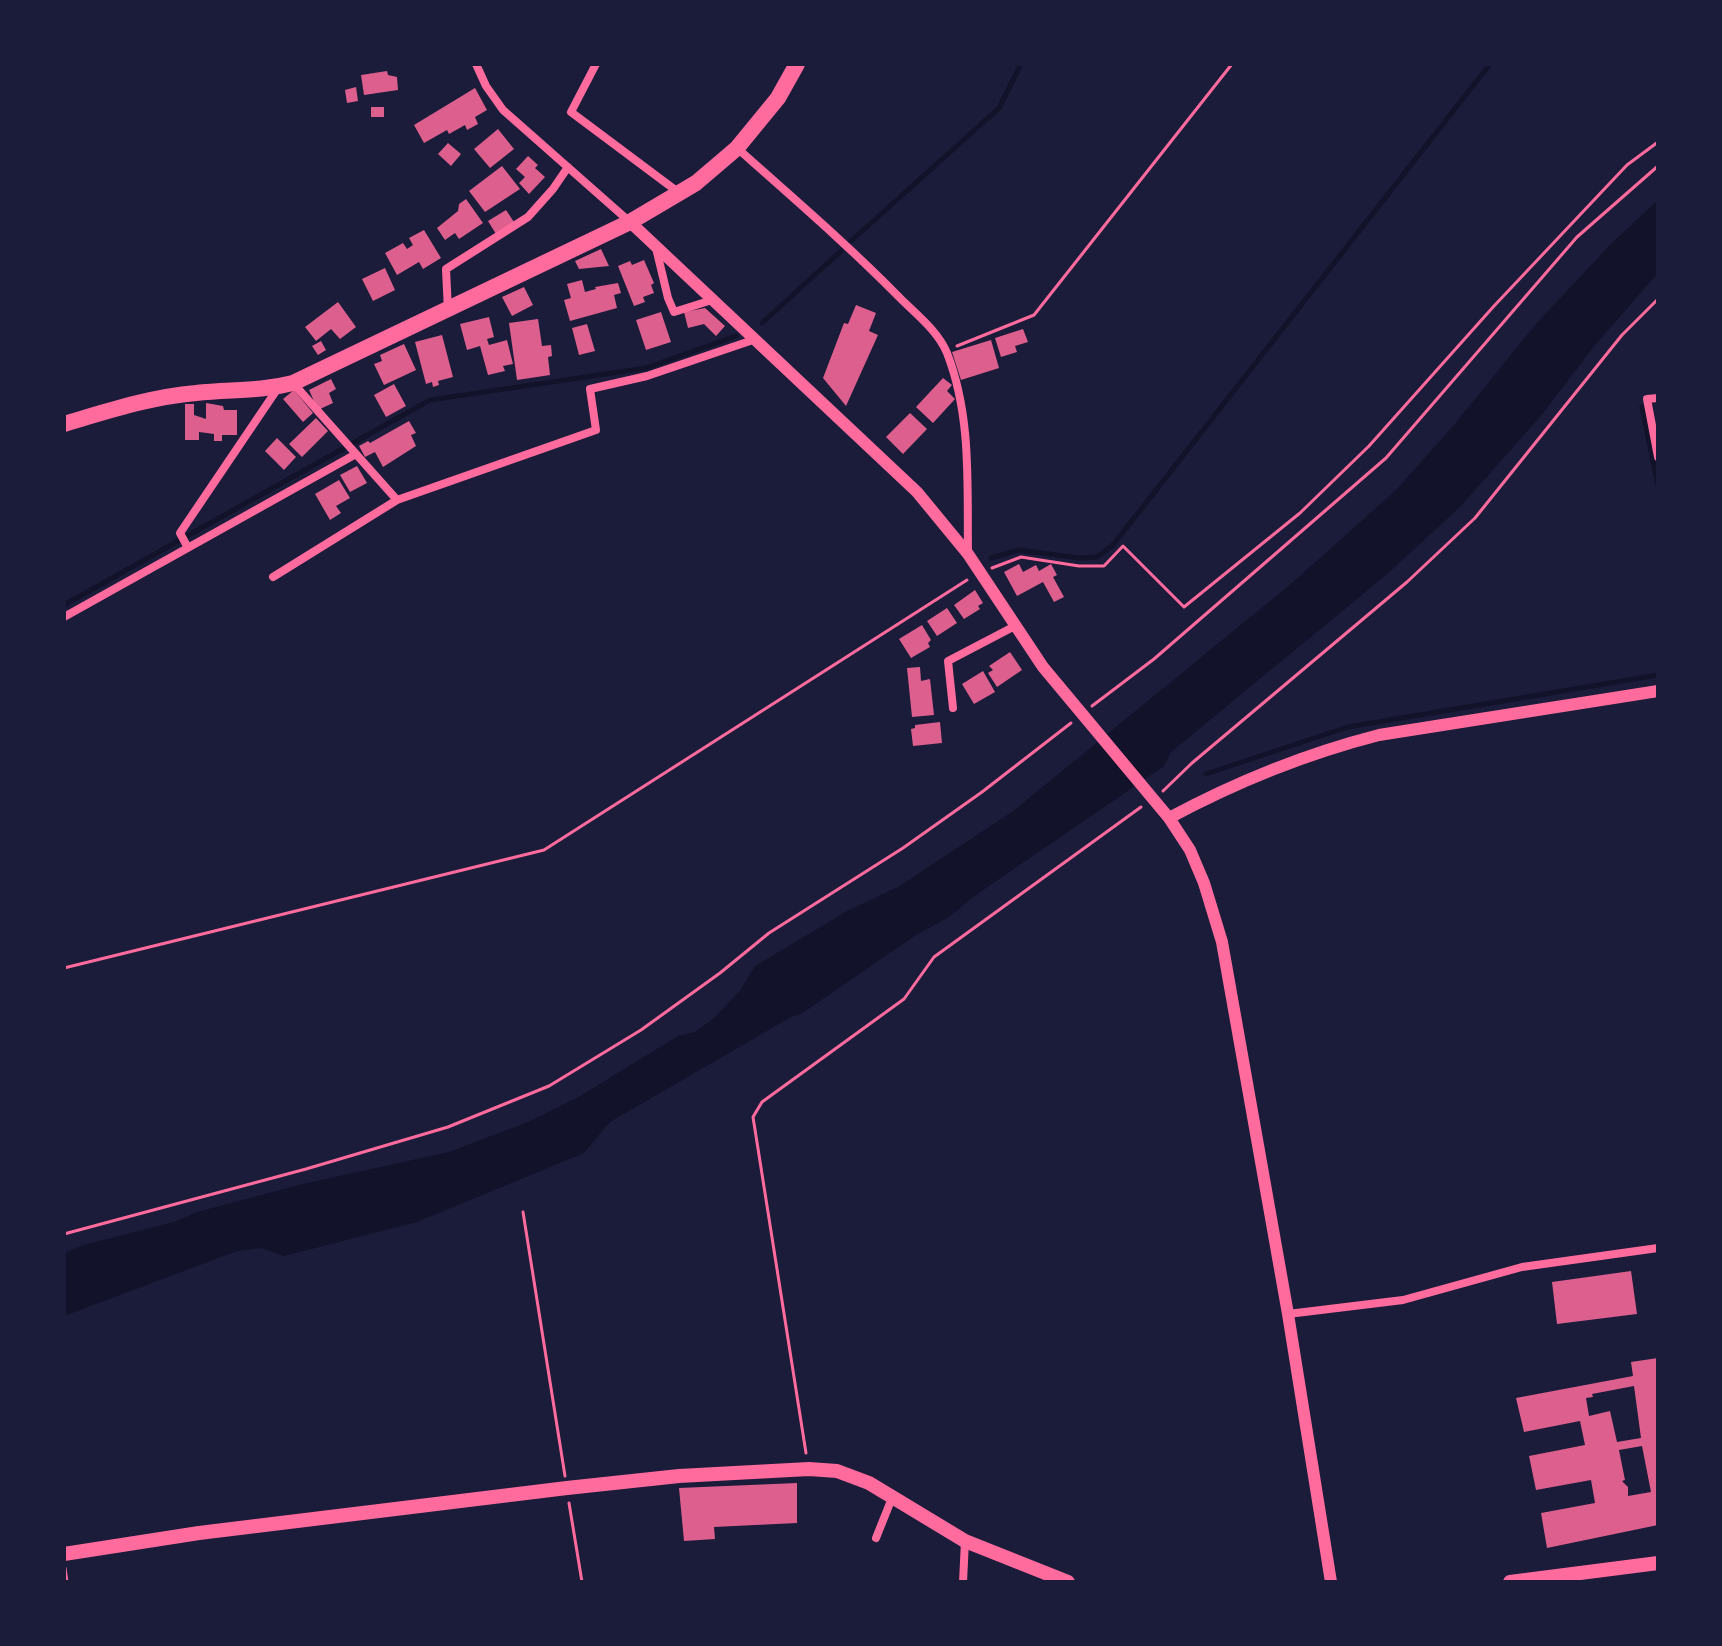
<!DOCTYPE html>
<html>
<head>
<meta charset="utf-8">
<style>
	body { margin:0 }
	#map { position:relative; width:1722px; height:1646px; overflow:hidden; background:#1b1b3a; font-family:"Space Grotesk",sans-serif }
	canvas { display:block }
	.frame { position:absolute; inset:0; border:66px solid #1b1b3a; pointer-events:none }
</style>
</head>
<body>
<div id="map">
<canvas width="1722" height="1646"></canvas>
<div class="frame"></div>
</div>
<script>
const ctx = document.querySelector('canvas').getContext('2d');
ctx.lineJoin = 'round';
function paint(path, color) {
  ctx.fillStyle = color;
  ctx.fill(path, 'evenodd');
}
function stroke(path, color, width, dash) {
  ctx.strokeStyle = color;
  ctx.lineWidth = width;
  ctx.lineCap = dash ? 'butt' : 'round';
  ctx.setLineDash(dash || []);
  ctx.stroke(path);
}
const water = new Path2D(`
	M1658,200V273L1595,345L1540,417L1459,508L1386,575L1171,752L1164,766L973,897L949,917L916,935L801,1014L791,1017L610,1122L584,1153L417,1222L284,1256L262,1248L237,1251L64,1316V1253L84,1245L177,1221L197,1212L303,1184L449,1152L528,1122L577,1098L678,1036L695,1032L713,1019L739,992L755,966L847,911L898,887L1012,812L1292,583L1397,489L1454,425L1535,325L1611,244Z`);
const stream = new Path2D(`
	M851,241L999,108L1021,64
	M762,323L841,251
	M1642,407L1658,486
	M991,558L1019,550L1079,558L1097,557L1113,545L1490,64
	M64,605L430,400L646,368L736,336
	M1206,774L1348,727L1658,675`);
const building = new Path2D(`
	M387,71L388,75L397,77L398,90L364,95L361,75Z
	M356,87L358,101L347,103L345,90Z
	M475,88L487,110L475,117L478,124L467,130L465,125L449,134L447,130L424,143L414,125Z
	M371,107H384V117H371Z
	M498,129L514,149L490,168L474,149Z
	M448,143L461,154L451,166L438,154Z
	M528,156L538,165L535,168L545,177L529,194L519,183L525,177L516,169Z
	M502,166L520,189L485,212L469,191Z
	M466,199L483,223L459,239L455,233L445,240L437,228L458,211L459,204Z
	M506,210L514,222L496,234L488,221Z
	M424,230L441,258L423,269L419,262L397,275L385,253L403,243L407,249L413,245L409,238Z
	M601,249L609,266L579,269L575,261Z
	M644,260L654,283L651,285L654,293L643,297L645,302L634,306L618,266L630,261L632,265Z
	M385,268L395,290L373,301L362,279Z
	M582,280L585,292L596,289L595,287L618,283L621,293L614,295L617,308L570,321L564,300L571,298L567,284Z
	M524,287L533,305L512,316L502,297Z
	M338,302L356,327L340,339L331,329L316,341L305,327Z
	M856,305L876,313L869,331L878,335L846,406L823,378L844,323L848,324Z
	M705,308L725,326L716,336L704,324L688,328L684,312Z
	M661,312L671,342L646,350L636,320Z
	M489,317L494,337L487,339L489,345L507,340L513,364L503,366L505,371L488,375L480,346L467,350L460,324Z
	M538,319L542,346L551,345L552,356L548,357L550,375L517,380L509,323Z
	M587,324L595,351L579,355L572,328Z
	M1023,329L1028,342L1015,346L1017,352L1001,357L995,338Z
	M442,335L453,377L438,381L439,385L433,387L432,382L426,384L415,342Z
	M991,340L999,368L961,380L952,352Z
	M321,341L326,350L318,355L312,346Z
	M404,344L416,370L384,385L374,364L382,361L380,355Z
	M943,378L952,385L947,391L955,399L933,423L916,407Z
	M331,379L336,389L329,393L333,403L318,410L309,390Z
	M394,384L406,406L386,417L374,395Z
	M294,390L313,413L303,422L283,399Z
	M206,403L223,406L224,410H237V435H222V441H214V434L199,432V440H185V404H194V415L206,419Z
	M910,413L927,429L903,454L886,437Z
	M316,418L328,431L302,457L289,444Z
	M409,421L416,433L411,435L416,446L383,467L375,452L365,457L359,446L368,441L370,443Z
	M277,438L296,457L284,470L265,451Z
	M357,466L367,483L350,492L340,475Z
	M339,480L350,498L336,506L341,513L330,520L315,494Z
	M1019,564L1023,572L1036,565L1039,571L1051,564L1057,575L1053,577L1064,597L1054,602L1043,582L1017,596L1004,572Z
	M975,590L983,603L978,606L980,609L964,619L954,605Z
	M947,608L957,623L937,636L927,621Z
	M922,625L931,640L928,643L930,647L911,658L899,639Z
	M1010,652L1022,670L997,687L988,673L993,670L989,666Z
	M920,667L921,681L930,679L934,715L912,717L907,668Z
	M983,671L995,692L974,704L962,684Z
	M940,722L942,743L913,746L911,729L915,728V725Z
	M1631,1271L1637,1314L1557,1324L1552,1282Z
	M1658,1358V1525L1547,1548L1541,1513L1595,1503L1591,1480L1536,1490L1529,1456L1585,1445L1580,1421L1524,1432L1516,1398L1633,1376L1631,1362ZM1634,1386L1641,1438L1617,1442L1610,1411L1589,1416L1586,1398L1593,1397L1592,1394ZM1642,1446L1651,1492L1628,1496V1487L1622,1481L1625,1480L1619,1450Z
	M797,1483V1523L714,1527L715,1539L684,1541L679,1488Z`);
const path = new Path2D(`
	M957,346L1034,315L1232,64
	M992,568L1021,557L1079,566H1104L1123,546L1184,607L1300,513L1369,446L1494,306L1627,165L1658,142
	M1092,706L1154,659L1386,458L1577,237L1658,166
	M1163,791L1192,763L1407,582L1475,518L1622,335L1658,299
	M64,968L544,850L967,580
	M523,1212L565,1476
	M64,1234L306,1169L448,1127L549,1086L641,1030L720,973L769,933L903,848L982,792L1071,723
	M806,1453L753,1117L762,1102L904,999L934,957L1141,807
	M569,1503L582,1582
	M65,1568L67,1582`);
const minor = new Path2D(`
	M476,64L486,86L503,110L630,222
	M596,64L571,112L678,192
	M737,148C792,197 848,245 900,298C916,314 938,331 947,353C972,417 967,486 968,554
	M656,248L668,298L674,312L712,300
	M448,311L446,269L528,217L553,189L568,167
	M293,383L356,454
	M1658,398L1647,399L1658,457
	M188,548L180,533L278,388
	M273,577L397,500
	M64,617L356,454L397,500L596,430L590,389L647,376L753,340
	M953,708L948,661L1015,626
	M1288,1314L1403,1300L1522,1267L1658,1248
	M876,1538L892,1498
	M963,1582L965,1541`);
const tertiary = new Path2D(`
	M630,222L917,492L968,554L1043,667L1169,818L1190,850L1204,883L1222,942L1288,1314L1331,1582
	M1169,818C1236,782 1305,754 1379,735L1658,691`);
const secondary = new Path2D(`
	M64,1554L199,1533L567,1488L679,1476L809,1469L837,1471L869,1483L965,1541L1068,1582
	M1510,1582L1658,1563`);
const primary = new Path2D(`
	M64,424C108,411 150,397 196,393C230,389 258,392 293,383L630,222L696,183L737,148L778,98L797,64`);
paint(water, '#12122b');
stroke(stream, '#12122b', 5);
paint(building, '#dd5f8e');
stroke(path, '#ff6b9d', 3);
stroke(minor, '#ff6b9d', 8);
stroke(tertiary, '#ff6b9d', 12);
stroke(secondary, '#ff6b9d', 14);
stroke(primary, '#ff6b9d', 16);
</script>
</body>
</html>
